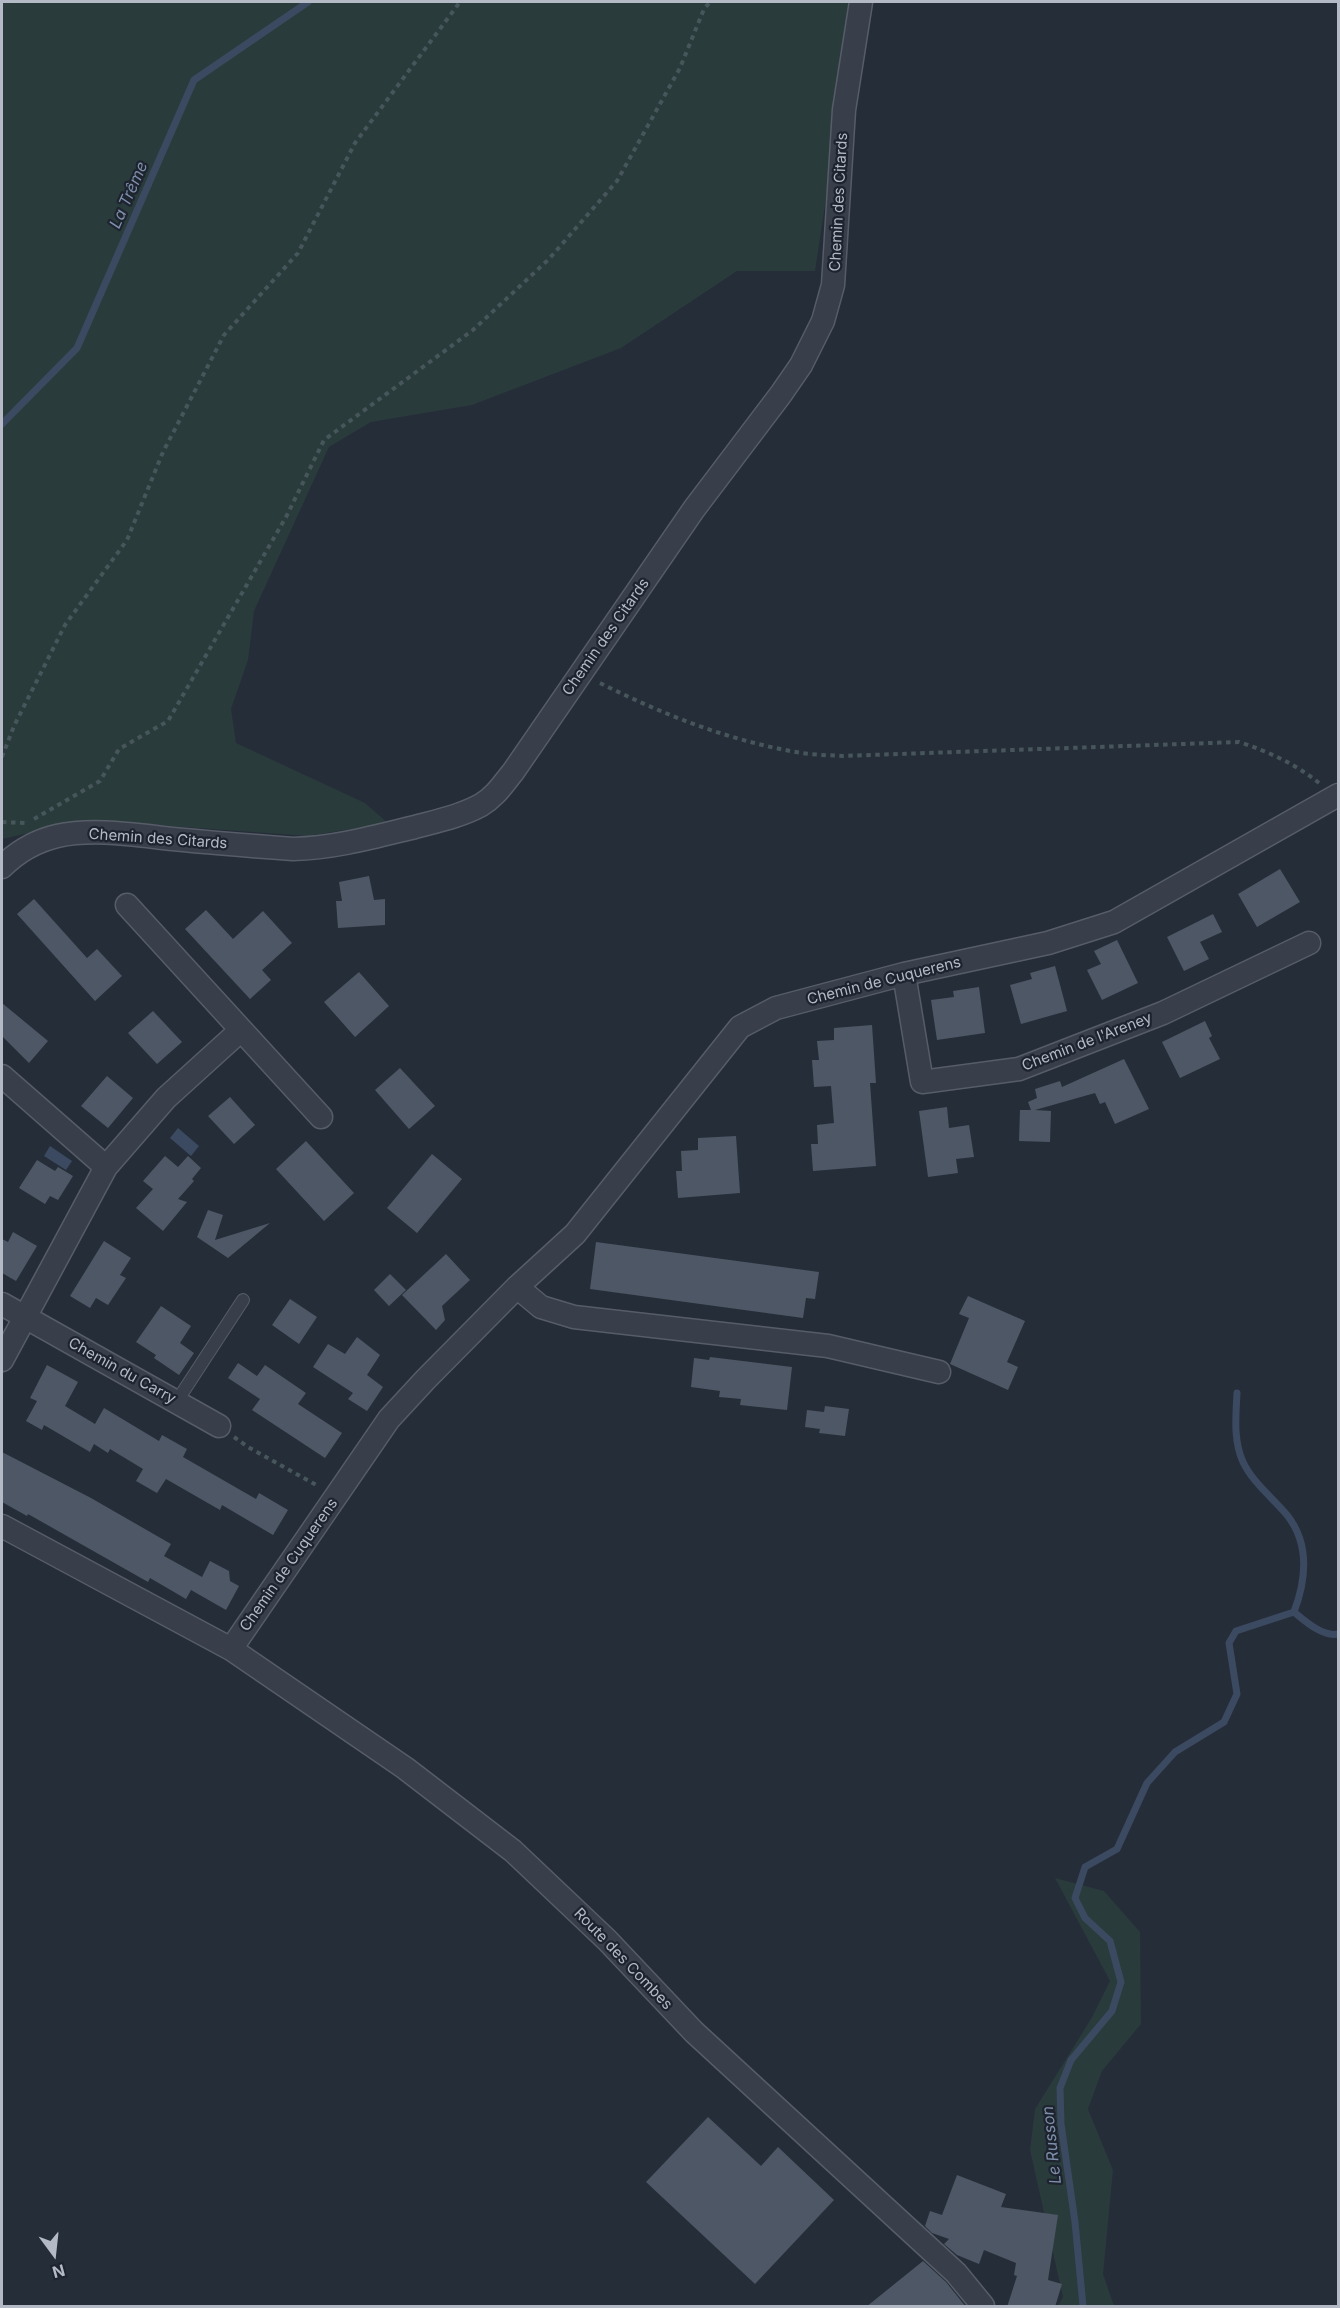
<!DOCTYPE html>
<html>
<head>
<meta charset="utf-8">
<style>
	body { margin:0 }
	#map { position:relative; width:1340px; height:2308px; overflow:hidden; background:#252d39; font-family:Inter,sans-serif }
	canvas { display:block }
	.frame { position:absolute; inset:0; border:3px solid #b4bac5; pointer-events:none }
	.north { position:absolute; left:24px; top:2224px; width:60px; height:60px; -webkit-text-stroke:4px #1e242f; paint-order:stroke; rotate:165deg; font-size:16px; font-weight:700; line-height:24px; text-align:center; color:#b4bac5 }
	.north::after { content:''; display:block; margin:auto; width:21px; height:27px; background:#b4bac5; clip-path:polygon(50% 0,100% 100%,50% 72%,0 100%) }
</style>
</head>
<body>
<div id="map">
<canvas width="1340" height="2308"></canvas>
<div class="frame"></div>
<div class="north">N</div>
</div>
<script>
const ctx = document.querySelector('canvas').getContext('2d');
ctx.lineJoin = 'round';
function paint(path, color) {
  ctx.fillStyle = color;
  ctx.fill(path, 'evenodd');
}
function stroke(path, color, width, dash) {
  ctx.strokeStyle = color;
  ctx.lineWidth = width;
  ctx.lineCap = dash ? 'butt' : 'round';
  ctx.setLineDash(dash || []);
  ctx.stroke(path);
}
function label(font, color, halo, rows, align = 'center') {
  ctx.font = font + ' Inter,sans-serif';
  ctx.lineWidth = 4.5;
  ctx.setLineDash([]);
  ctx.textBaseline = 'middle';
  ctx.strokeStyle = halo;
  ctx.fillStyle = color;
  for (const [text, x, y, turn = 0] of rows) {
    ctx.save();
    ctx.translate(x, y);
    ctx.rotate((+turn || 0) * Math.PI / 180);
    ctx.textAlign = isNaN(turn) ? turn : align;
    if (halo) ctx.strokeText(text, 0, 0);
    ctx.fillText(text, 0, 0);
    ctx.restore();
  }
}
const green = new Path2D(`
	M3,2H856L815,271H737L621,348L472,405L371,422L329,447L254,611L248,660L231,709L236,743L365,803L388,823L308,836L88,820L2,839V12Z
	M1055,1878L1104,1891L1140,1932L1141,2024L1102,2071L1088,2109L1113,2170L1103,2274L1114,2306H1058L1063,2297L1030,2150L1035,2109L1091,2019L1110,1981Z`);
const water = new Path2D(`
	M178,1128L199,1146L191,1156L170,1138Z
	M50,1146L72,1161L66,1170L44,1156Z`);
const stream = new Path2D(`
	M2,424L77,348L194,80L308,2
	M1294,1612C1306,1622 1323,1637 1338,1634
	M1083,2306L1075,2222L1061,2124L1060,2088L1071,2060L1112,2011L1121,1982L1110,1941L1085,1918L1075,1898L1085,1867L1117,1849L1147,1783L1175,1752L1224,1722L1237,1694L1229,1643L1236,1631L1294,1612C1306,1580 1310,1544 1287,1515C1272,1497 1253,1483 1243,1462C1233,1440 1236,1415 1237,1393`);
const building = new Path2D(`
	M1280,869L1300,902L1257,927L1238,894Z
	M369,876L374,900L385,899V925L338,928L336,901H342L339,882Z
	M34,899L87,958L97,949L122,976L95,1001L17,914Z
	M206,910L233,939L263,911L292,943L262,970L271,980L250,999L185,929Z
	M1213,914L1222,932L1200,942L1209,959L1184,971L1167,937Z
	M1117,940L1138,983L1102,1000L1087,970L1101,964L1094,951Z
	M1055,966L1067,1011L1021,1024L1010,985L1032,979L1030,973Z
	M359,972L389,1006L355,1037L324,1002Z
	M979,987L985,1033L937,1040L931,1000L954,997L953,991Z
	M2,1003L48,1041L29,1063L2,1036Z
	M153,1011L182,1042L157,1064L128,1033Z
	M1205,1021L1212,1036L1209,1038L1220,1059L1180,1078L1162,1042Z
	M872,1025L876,1083H870L876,1166L813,1171L811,1144H818L817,1125L834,1123L831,1086L814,1087L812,1060H819L817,1041L834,1040V1028Z
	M1124,1059L1149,1109L1115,1124L1105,1102L1100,1104L1095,1093L1035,1110L1051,1111L1050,1142L1019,1141L1020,1110H1031L1028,1102L1037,1098L1035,1089L1060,1081L1062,1087Z
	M400,1068L435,1106L409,1129L375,1090Z
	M107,1076L133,1098L108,1128L81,1106Z
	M230,1097L255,1125L234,1144L208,1116Z
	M947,1107L949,1128L969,1125L974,1157L956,1159L958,1173L928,1177L919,1111Z
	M736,1136L740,1193L678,1198L676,1171H682L681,1151L698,1150V1138Z
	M306,1141L354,1193L324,1221L276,1169Z
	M432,1154L462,1179L417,1233L387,1208Z
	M165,1156L178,1167L188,1156L201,1168L192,1179L194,1181L178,1199L187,1202L163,1231L136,1208L153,1189L143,1181Z
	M37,1160L55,1171L58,1167L73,1176L58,1200L50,1196L45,1204L19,1188Z
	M208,1210L223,1215L215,1240L270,1223L228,1258L197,1237Z
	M13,1232L37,1246L16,1281L2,1273V1239L8,1242Z
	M104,1241L131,1258L120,1275L126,1278L108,1305L96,1298L90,1308L70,1296Z
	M596,1242L819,1272L815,1299L806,1298L803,1318L590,1289Z
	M446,1254L470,1280L442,1306L445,1320L436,1330L402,1295Z
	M390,1274L406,1290L389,1306L374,1290Z
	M968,1296L1025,1321L1007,1362L1018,1367L1008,1390L950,1364L969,1318L959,1314Z
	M290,1299L317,1317L299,1344L272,1325Z
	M161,1306L191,1326L180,1343L194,1353L179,1375L154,1358L156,1355L136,1342Z
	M357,1337L380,1355L367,1375L383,1387L367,1411L348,1399L353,1393L313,1367L328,1344L345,1354Z
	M710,1357L792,1367L787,1410L740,1405L741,1399L719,1397L720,1391L691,1387L694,1358L709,1360Z
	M238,1363L257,1376L265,1365L306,1393L298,1404L342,1433L325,1458L252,1410L260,1399L228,1378Z
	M47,1365L78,1382L65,1406L95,1424L104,1408L159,1441L162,1435L187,1449L183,1457L256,1499L259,1493L288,1510L273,1535L222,1505L220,1510L166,1479L157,1493L136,1481L143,1469L110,1449L108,1453L94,1444L90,1452L44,1425L42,1430L26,1421L37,1401L30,1398Z
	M825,1406L849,1409L845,1436L819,1433L820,1429L805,1427L807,1410L824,1412Z
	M2,1452L91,1498L171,1544L164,1556L202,1577L210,1561L229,1571L230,1581L239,1586L226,1610L191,1590L186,1599L150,1578L148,1582L28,1514L27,1516L2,1502Z
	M708,2117L761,2166L778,2147L834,2200L755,2284L646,2182Z
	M957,2175L1006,2194L1001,2207L1058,2215L1048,2280L1062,2284L1055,2307H1007L1017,2276L1014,2275L1016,2263L984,2250L979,2264L957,2255L944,2244L949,2239L932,2233L925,2226L930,2211L942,2215Z
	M923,2261L946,2282L966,2307H866Z`);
const path = new Path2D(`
	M600,683C662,714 727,740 796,752C811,755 827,755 842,756L1239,742C1269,752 1294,763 1319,783
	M2,757L14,726L65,625L127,540L163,452L224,335L298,253L355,143L460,2
	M34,819L100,781L119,749L168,721L286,517L324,440L473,330L549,259L617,181L680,68L704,9L710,2
	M2,822L25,823
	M234,1437L248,1447L318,1486`);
const lane = new Path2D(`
	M177,1401L243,1300`);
const street = new Path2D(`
	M2,867C17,852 36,841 57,836C94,828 135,835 173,839C213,843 253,846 293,849C335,848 374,837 415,827C437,821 461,816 481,805C495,797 503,784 513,772L694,509L781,394L801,365L823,321L833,285L844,110L861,2
	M127,905L321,1117
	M904,974L922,1082L1019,1069L1163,1013L1309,943
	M2,1076L106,1167L2,1360
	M106,1167L166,1098L241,1030
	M517,1287L541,1307L574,1317L828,1346L939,1372
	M2,1304L219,1426
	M2,1526L231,1649L389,1419L426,1379L517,1287L575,1234L740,1027L776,1008L904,974L1048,943L1114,922L1338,795
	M231,1649L405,1768L513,1851L607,1940L694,2032L956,2273L983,2306`);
const streetNames = [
	["Chemin des Citards",839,202,-87],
	["Chemin des Citards",606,637,-55],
	["Chemin des Citards",158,839,4],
	["Chemin de Cuquerens",884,981,-14],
	["Chemin de l'Areney",1087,1042,-21],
	["Chemin du Carry",122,1371,29],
	["Chemin de Cuquerens",289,1565,-55],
	["Route des Combes",623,1959,46]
];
const waterNames = [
	["La Trême",129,195,-66],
	["Le Russon",1052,2145,-96]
];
paint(green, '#2a3b3c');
paint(water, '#3c4a61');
stroke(stream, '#3c4a61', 7);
paint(building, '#4e5765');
stroke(lane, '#575d68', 14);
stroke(street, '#575d68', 25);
stroke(path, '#47565a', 4, [4.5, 4.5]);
stroke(lane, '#383f4a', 12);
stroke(street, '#383f4a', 22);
label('15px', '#b4bac5', '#1e242f', streetNames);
label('italic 16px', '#7e8faa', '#1e242f', waterNames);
</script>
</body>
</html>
